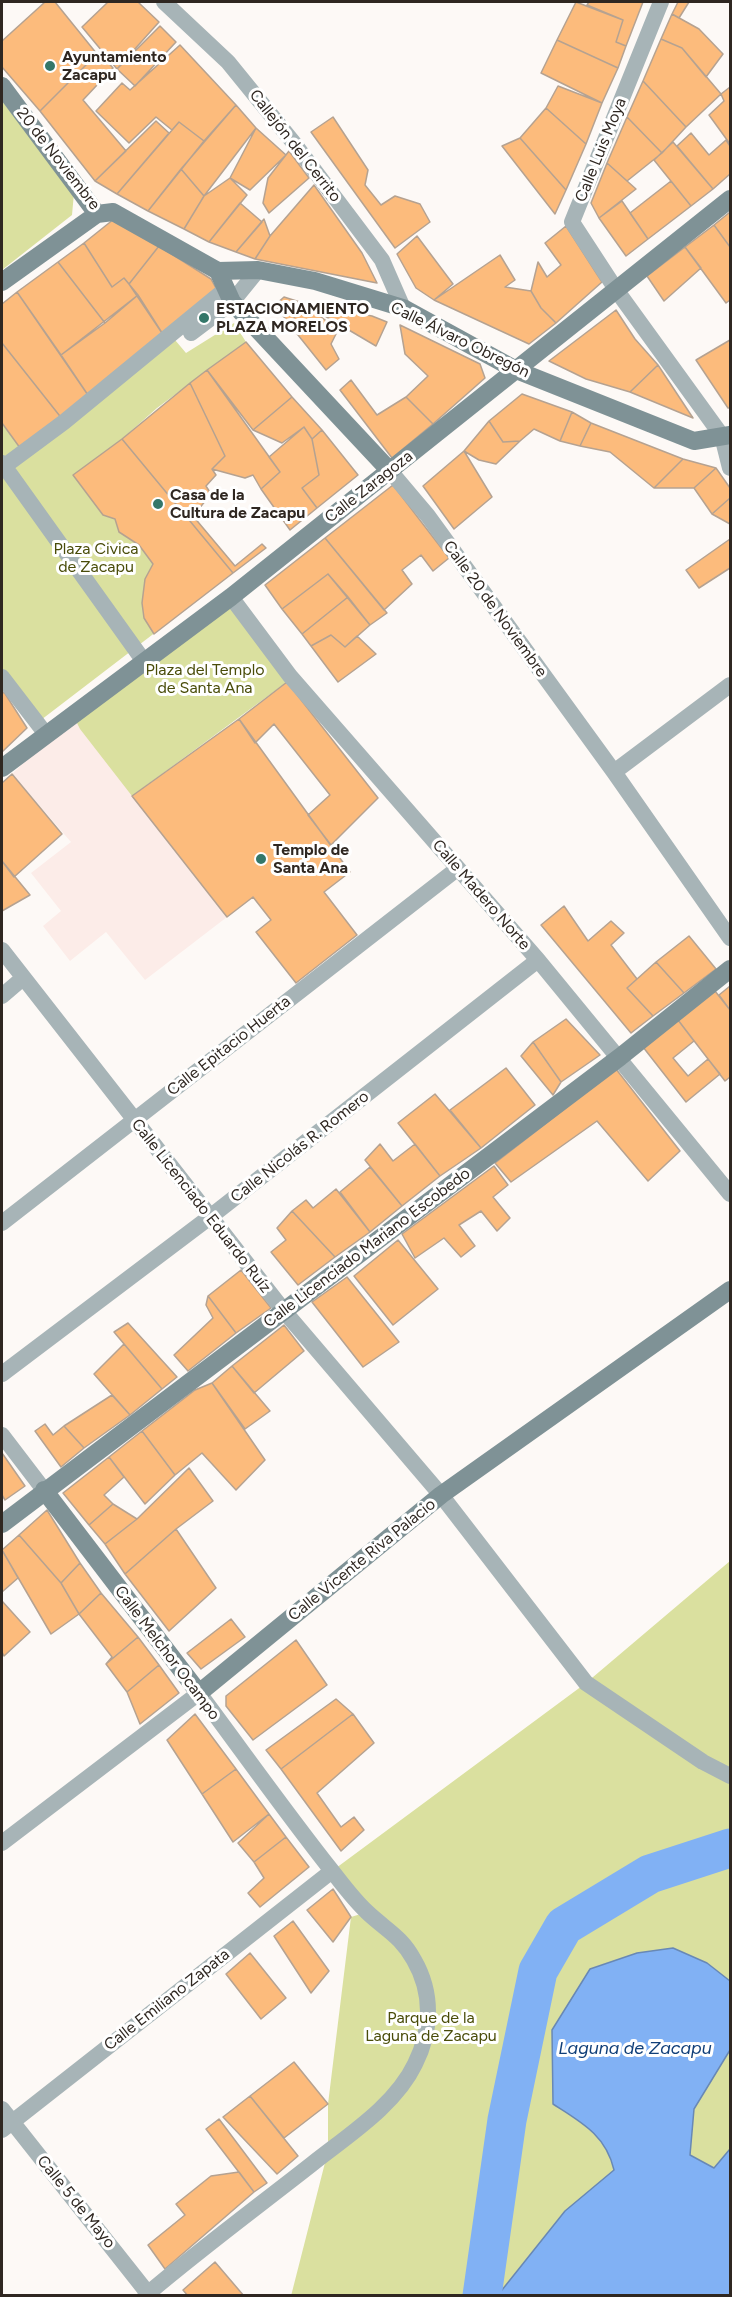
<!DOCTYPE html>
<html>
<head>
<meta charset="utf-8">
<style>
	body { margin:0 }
	#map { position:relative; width:732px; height:2297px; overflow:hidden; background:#fdf9f6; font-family:Figtree,sans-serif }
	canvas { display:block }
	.frame { position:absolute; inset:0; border:3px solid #2f2721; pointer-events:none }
</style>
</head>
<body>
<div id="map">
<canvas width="732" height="2297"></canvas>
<div class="frame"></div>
</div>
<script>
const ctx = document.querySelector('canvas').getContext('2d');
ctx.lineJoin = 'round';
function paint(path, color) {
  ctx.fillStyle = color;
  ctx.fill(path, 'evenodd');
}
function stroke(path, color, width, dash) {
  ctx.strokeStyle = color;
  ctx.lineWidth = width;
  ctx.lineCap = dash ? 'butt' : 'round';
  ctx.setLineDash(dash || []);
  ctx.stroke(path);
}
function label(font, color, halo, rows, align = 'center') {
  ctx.font = font + ' Figtree,sans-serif';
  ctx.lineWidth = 6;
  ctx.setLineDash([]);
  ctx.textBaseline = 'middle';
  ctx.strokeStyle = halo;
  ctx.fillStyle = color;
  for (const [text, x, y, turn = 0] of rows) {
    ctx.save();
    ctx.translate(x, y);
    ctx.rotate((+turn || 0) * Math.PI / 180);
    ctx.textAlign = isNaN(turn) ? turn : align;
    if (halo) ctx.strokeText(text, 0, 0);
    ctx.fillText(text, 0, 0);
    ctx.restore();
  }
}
const education = new Path2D(`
	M73,715L227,917L145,980L106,932L70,961L43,926L61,911L31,873L71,842L12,774Z`);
const green = new Path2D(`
	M2,101L74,193L72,215L2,270Z
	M234,323L246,342L157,408L122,439L233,573L37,723L2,677V423L23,452L170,334L186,353Z
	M231,597L287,682L132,796L80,729L73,715Z
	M730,1561V2295L291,2296L328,2151V2104L351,1917L367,1912L332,1871L586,1683Z`);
const water = new Path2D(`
	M673,1948L707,1963L730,1981V2050L694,2109L690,2155L714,2168L730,2149V2295H498L565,2211L614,2170C606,2135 581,2122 553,2104L552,2030L590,1969L637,1953Z`);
const river = new Path2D(`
	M482,2296L507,2120L538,1971L564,1926L650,1874L730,1848`);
const building = new Path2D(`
	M45,2H55L97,54L40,111L2,67V41Z
	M108,2H138L159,22L117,69L82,27Z
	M576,2L623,20L616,42L626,46L618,68L557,40Z
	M589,2H643L626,46L616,42L623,20L587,5Z
	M678,2H689L679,18L672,14Z
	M672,14L699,29L723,54L706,77L682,48L661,39Z
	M160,26L176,42L135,86L117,69Z
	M661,39L682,48L721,94L686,127L643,81Z
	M557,40L618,68L602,103L541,73Z
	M180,45L236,105L204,141L179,122L172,130L156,117L129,143L96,111L122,83L130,90Z
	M99,52L113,68L83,100L126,151L95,181L40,111Z
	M643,81L686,127L662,153L627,117Z
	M558,86L602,103L586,144L546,108Z
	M730,87V144L709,115L724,101L721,94Z
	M236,105L256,128L204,196L181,169Z
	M546,108L586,144L566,190L520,138Z
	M333,117L368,170L365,185L381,205L395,196L420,204L430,222L395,248L311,132Z
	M627,117L662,153L627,181L607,163Z
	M156,121L169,133L117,194L95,181Z
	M179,122L204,141L148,211L117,194Z
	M256,128L286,155L250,190L230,178Z
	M691,133L709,155L726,140L730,146V174L713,189L677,146Z
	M520,138L566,190L555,214L502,146Z
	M673,142L713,189L691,206L654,160Z
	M289,151L309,178L269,213L263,203L268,178Z
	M607,163L636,189L599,218L591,203Z
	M181,169L204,196L184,229L148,211Z
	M230,178L247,195L209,242L184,229L204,196Z
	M671,181L691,206L648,239L630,213Z
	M314,185L362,253L377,283L255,259L270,236Z
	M622,201L648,239L626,256L599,218Z
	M240,203L262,222L236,252L209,242Z
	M730,212V247L714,225Z
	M114,219L159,246L129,284L124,278L112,287L84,243Z
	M264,219L270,236L255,259L236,252Z
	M714,225L730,247V300L726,303L685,247Z
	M566,226L602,282L556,323L541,308L531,291L538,262L547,277L561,265L545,243Z
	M417,236L453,284L434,300L416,288L397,254Z
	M84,243L112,287L124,278L138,295L105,323L58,262Z
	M159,246L211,279L217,290L164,336L129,284Z
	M685,247L701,268L664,301L647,276Z
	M500,255L515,280L505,287L531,291L541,308L556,323L529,344L434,300Z
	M58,262L105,323L61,355L17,292Z
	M17,292L90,398L63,420L2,343V304Z
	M138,295L164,336L90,398L61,355Z
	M284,297L303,303L290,325L275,305Z
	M303,303L372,316L387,322L376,346Z
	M303,303L338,330L331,344L339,359L326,370L290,325Z
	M616,310L635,339L658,365L630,392L586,379L549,361Z
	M400,325L480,364L485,378L433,424L406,397L428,376L405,354Z
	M730,340V408H728L696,360Z
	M246,342L292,397L253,430L207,370Z
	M2,343L63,420L23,452L2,423Z
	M658,365L693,418L630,392Z
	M207,370L280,472L261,489L253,475L245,478L212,469L225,456L190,383Z
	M351,380L377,415L406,397L433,424L392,458L340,390Z
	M190,383L225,456L212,469L216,475L206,486L211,494L193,516L235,566L262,544L266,548L233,573L122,439Z
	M522,394L572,412L560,441L534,429L520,441L503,442L489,421Z
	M292,397L322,430L312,439L304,427L282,443L253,430Z
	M572,412L591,423L580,446L560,441Z
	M489,421L503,442L520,441L496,464L479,460L464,451Z
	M591,423L683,459L654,488L610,452L580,446Z
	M304,427L312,439L319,475L302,488L317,508L290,530L261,489L280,472L269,457Z
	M322,430L358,475L317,508L302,488L319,475L312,439Z
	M122,439L233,573L154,634L144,618L142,603L145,579L153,564L139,545L119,532L115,519L103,515L73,475Z
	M464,451L492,497L454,529L423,486Z
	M683,459L716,468L694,488H654Z
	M716,468L730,488V498L712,514L694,488Z
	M393,485L449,558L433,571L421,555L402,570L412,584L384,610L325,538Z
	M730,498V524L712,514Z
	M325,538L387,613L370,625L328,574L282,609L265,585Z
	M730,539V568L699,588L686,570Z
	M328,574L348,597L302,634L282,609Z
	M348,597L370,625L345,647L331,635L311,646L302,634Z
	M331,635L345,647L357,636L376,654L338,682L311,646Z
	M287,682L378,798L331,845L308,815L330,795L274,724L255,743L239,719Z
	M4,692L27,728L2,752V694Z
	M239,719L350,872L324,892L357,935L296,983L256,932L271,920L253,897L227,917L132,796Z
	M12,774L62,834L14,877L2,861V783Z
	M2,861L30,895L2,911Z
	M564,906L588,941L611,921L624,933L611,945L637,979L627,988L653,1016L631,1033L541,925Z
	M689,936L716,969L684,993L656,962Z
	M656,962L684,993L653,1016L627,988Z
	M730,986V1010L719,995Z
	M715,991L730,1010V1077L725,1081L678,1020Z
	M566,1019L600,1055L561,1082L533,1042Z
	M678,1020L694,1041L673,1058L688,1076L708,1059L720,1074L686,1102L643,1047Z
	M533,1042L561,1082L553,1095L521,1056Z
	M506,1068L535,1105L481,1148L450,1110Z
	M616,1069L680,1151L648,1181L597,1121L511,1182L495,1163Z
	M435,1094L481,1148L440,1176L398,1123Z
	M380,1144L393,1161L415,1144L440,1176L402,1206L365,1160Z
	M494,1166L508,1185L493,1197L510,1218L497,1231L481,1211L459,1225L475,1246L461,1257L444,1238L415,1258L402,1234Z
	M370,1167L402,1206L370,1232L340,1192Z
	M336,1189L370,1232L335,1257L292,1211L306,1200L313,1208Z
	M292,1211L335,1257L298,1285L271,1252L286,1240L277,1228Z
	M398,1240L438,1289L393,1325L354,1276Z
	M241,1270L271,1308L236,1333L208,1296Z
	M347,1277L399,1342L363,1367L312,1302Z
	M208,1296L236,1333L188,1371L174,1355L213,1318L206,1305Z
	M128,1323L177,1377L162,1389L114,1332Z
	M284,1325L304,1351L254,1393L232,1366Z
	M124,1344L162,1389L130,1415L94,1374Z
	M232,1366L270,1411L245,1429L212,1383Z
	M212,1383L265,1460L236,1490L202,1453L175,1475L142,1431L195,1390Z
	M112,1395L130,1415L84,1448L64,1426Z
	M45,1424L53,1435L64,1426L84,1448L61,1467L35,1431Z
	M142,1431L175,1475L145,1504L109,1457Z
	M2,1453L25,1486L5,1500L2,1495Z
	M109,1457L124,1477L104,1495L113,1504L89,1525L63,1493Z
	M189,1468L213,1501L176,1529L125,1574L105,1544L137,1519Z
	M113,1504L137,1519L105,1544L89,1525Z
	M47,1510L80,1563L61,1583L19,1535Z
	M176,1529L216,1588L169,1631L125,1574Z
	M19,1535L61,1583L79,1614L51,1634L2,1550Z
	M2,1550L18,1578L2,1592Z
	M80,1563L101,1593L79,1614L61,1583Z
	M101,1593L138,1637L106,1664L112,1657L79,1614Z
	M2,1601L30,1632L4,1656L2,1652Z
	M231,1619L245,1637L201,1669L187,1653Z
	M138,1637L159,1665L127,1692L106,1664Z
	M296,1640L327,1685L253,1740L226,1706V1696Z
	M159,1665L179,1693L140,1724L127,1692Z
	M336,1699L353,1714L281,1769L266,1750Z
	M195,1714L236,1769L202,1794L167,1740Z
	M353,1714L374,1743L317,1793L341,1827L354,1817L364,1830L341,1851L281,1769Z
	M236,1769L269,1814L233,1842L202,1794Z
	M269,1814L286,1837L254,1862L238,1843Z
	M286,1837L309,1867L260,1907L248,1893L264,1878L254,1862Z
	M333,1889L351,1917L333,1942L307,1910Z
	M293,1921L329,1971L311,1993L274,1936Z
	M250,1953L286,1998L261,2019L226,1974Z
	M294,2062L328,2104L284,2138L250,2096Z
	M250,2096L298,2156L277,2174L223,2117Z
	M219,2119L267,2183L254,2192L206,2129Z
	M239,2172L254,2192L165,2269L148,2245L185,2215L176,2204L211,2176Z
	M215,2262L244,2296H188L183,2290Z`);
const street = new Path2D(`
	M164,2L228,62L293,142L382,260L403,308
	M661,2L572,222L617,291L722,436L730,468
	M191,333L232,302L258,270
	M2,463L143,660
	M2,468L64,422L226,289
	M390,471L428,516L614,772L730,938
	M231,597L290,676L538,960L730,1194
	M2,677L45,733
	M614,772L730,685
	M2,950L284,1311L441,1495L586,1683L703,1762L730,1776
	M2,996L23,978
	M2,1223L457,869
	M2,1374L210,1217L538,960
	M2,1435L44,1490
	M2,1843L199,1693C243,1752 286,1813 332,1871C343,1885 354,1900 367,1912C386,1930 401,1936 414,1960C433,1993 432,2030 415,2064C395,2106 347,2136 312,2164C256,2208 199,2250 145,2296
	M2,2109L150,2296
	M2,2130L332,1871`);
const secondary = new Path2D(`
	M2,86L97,214
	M218,271L258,270L315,281L403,308L516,370L694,441L730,435
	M2,282L97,214L113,212L218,271L232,302L390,471
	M2,768L231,597L730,199
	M44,1490L199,1693L441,1495L730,1290
	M2,1524L620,1057L730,969`);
const markers = [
	[50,66,6,"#347769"],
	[204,318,6,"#347769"],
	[158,504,6,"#347769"],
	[261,859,6,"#347769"]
];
const poiNames = [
	["Ayuntamiento",62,57],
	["Zacapu",62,75],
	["ESTACIONAMIENTO",216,309],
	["PLAZA MORELOS",216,327],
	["Casa de la",170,495],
	["Cultura de Zacapu",170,513],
	["Templo de",273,850],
	["Santa Ana",273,868]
];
const streetNames = [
	["Callejón del Cerrito",295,146,52],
	["Calle Luis Moya",601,150,-68],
	["20 de Noviembre",58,159,52],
	["Calle Álvaro Obregón",460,340,26],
	["Calle Zaragoza",369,487,-38],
	["Calle 20 de Noviembre",495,609,54],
	["Calle Madero Norte",481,895,49],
	["Calle Epitacio Huerta",229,1046,-38],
	["Calle Nicolás R. Romero",300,1147,-38],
	["Calle Licenciado Eduardo Ruíz",201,1206,52],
	["Calle Licenciado Mariano Escobedo",367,1248,-37],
	["Calle Vicente Riva Palacio",362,1560,-39],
	["Calle Melchor Ocampo",167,1653,53],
	["Calle Emiliano Zapata",167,2000,-38],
	["Calle 5 de Mayo",76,2202,51]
];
const parkNames = [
	["Plaza Civica",96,549],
	["de Zacapu",96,567],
	["Plaza del Templo",205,670],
	["de Santa Ana",205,688],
	["Parque de la",431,2018],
	["Laguna de Zacapu",431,2036]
];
const waterNames = [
	["Laguna de Zacapu",635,2049]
];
paint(education, '#fcece8');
paint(green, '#dae09f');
paint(water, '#81b1f4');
stroke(water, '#6888b5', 1.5);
stroke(river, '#81b1f4', 39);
paint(building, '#fcbb7c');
stroke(building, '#b5a291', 1.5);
stroke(street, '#a7b4b7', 16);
stroke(secondary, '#7f9296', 18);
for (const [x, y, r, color] of markers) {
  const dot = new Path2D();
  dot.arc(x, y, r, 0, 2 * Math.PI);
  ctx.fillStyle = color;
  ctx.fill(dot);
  stroke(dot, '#fff', 2);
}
label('bold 16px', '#2f2721', '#fff', poiNames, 'left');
label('16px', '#2f2721', '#fff', streetNames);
label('16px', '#494c09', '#fff', parkNames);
label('italic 18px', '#103f79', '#fff', waterNames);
</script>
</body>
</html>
